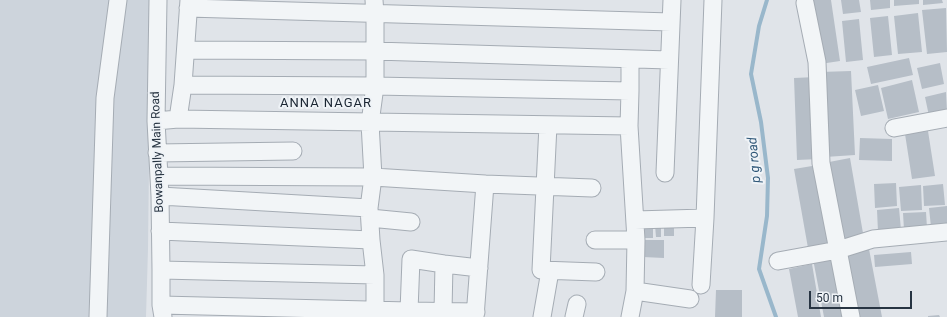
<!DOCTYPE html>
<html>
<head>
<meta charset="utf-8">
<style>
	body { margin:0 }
	#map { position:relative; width:947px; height:317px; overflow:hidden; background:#e0e4e9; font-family:Roboto,sans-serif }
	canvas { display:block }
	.scale { position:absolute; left:809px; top:291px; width:103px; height:18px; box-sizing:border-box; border:2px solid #273442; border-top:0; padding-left:5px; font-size:12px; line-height:14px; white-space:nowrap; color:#273442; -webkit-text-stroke:3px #eff3f7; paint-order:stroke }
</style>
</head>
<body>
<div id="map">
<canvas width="947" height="317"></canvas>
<div class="scale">50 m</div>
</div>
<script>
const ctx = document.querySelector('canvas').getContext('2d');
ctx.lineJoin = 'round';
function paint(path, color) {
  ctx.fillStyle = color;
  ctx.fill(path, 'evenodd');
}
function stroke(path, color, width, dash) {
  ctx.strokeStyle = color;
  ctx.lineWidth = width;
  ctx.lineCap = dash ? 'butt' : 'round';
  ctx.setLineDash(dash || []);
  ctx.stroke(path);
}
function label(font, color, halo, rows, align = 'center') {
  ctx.font = font + ' Roboto,sans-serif';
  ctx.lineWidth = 4;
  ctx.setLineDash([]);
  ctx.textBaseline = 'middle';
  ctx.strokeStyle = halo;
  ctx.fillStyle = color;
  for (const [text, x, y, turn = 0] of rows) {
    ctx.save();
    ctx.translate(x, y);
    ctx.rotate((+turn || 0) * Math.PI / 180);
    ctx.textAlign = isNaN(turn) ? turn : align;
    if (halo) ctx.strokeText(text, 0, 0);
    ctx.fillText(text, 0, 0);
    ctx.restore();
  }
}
const built = new Path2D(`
	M0,0H151L148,249L146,317H0Z`);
const stream = new Path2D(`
	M767,0L759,26L751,74L761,122L768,178L767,216L759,269L776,317`);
const building = new Path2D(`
	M810,0H831L840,61L820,64Z
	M841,0H859L861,12L843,14Z
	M870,0H890V8L871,10Z
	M894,0H919V4L894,6Z
	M923,0H942L943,3L923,5Z
	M946,8L947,52L927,54L922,10Z
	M918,13L922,52L898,54L894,16Z
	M888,16L892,55L874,57L870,18Z
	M859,19L863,60L846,62L842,21Z
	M909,58L913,75L871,84L867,67Z
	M940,63L944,84L922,89L917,68Z
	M851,71L855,155L825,157L820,72Z
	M816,77L819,159L797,160L794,78Z
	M912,80L919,112L888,119L881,88Z
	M878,85L884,111L861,116L855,90Z
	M946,92L947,112L929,116L925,97Z
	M928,131L935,176L912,179L905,134Z
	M860,138L892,139V161L859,160Z
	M850,158L864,239L839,244L824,163Z
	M818,165L832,243L808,248L794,169Z
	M896,183L897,206L875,208L874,184Z
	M943,184L945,205L924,206L923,186Z
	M921,185L922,210L901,211L899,187Z
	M947,206V226L931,227L929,208Z
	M899,208L901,230L878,232L877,210Z
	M926,212L927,228L904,230L903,213Z
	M642,225H653V238H642Z
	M655,225H661V237H656Z
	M664,225H674V236H664Z
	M643,240H664V258L643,257Z
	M869,249L882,317H855L844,254Z
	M911,252L912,264L875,267L874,255Z
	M836,254L847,317H824L813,259Z
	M812,264L821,317H798L789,269Z
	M716,290H742V317H715Z
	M939,315L940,317H928V316Z`);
const minor = new Path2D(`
	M158,0L156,121L160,196L161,270V305L163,317
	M805,3L817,62L821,163L851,317
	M188,8L671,22
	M186,50L375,51L669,60
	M183,85L375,86L630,91L629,126L636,240L635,291L690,299
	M630,91V59
	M178,119L183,85L189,0
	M156,121L178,119L629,126
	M548,125L541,270L596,272
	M894,128L947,118
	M157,153L293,151
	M665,173L672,0
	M159,176L373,177L370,123L375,86V14L374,0
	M160,196L369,208
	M370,218L411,222
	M635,220L705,218
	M160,231L371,240
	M595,240H636
	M778,261L838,250L873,239L947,232
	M161,270L375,275
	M701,285L705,218L713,0
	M161,305L409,311L476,312
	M375,311V275L371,240L369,208L373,177L485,184L592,188
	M409,311L411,259L444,264L479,268
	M443,312L444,264
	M98,317L105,98L118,0
	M475,317L485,184
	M542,317L550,271
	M574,317L577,304
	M630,317L635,291`);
const streetNames = [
	["Bowanpally Main Road",158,152,-92]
];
const neighbourhoodNames = [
	["ANNA NAGAR",326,104]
];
const waterNames = [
	["p g road",755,160,-95]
];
paint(built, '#cdd4dc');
stroke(stream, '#99b7cb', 4);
paint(building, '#b6bec7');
stroke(minor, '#a5acb4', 19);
stroke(minor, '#f2f5f7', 17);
label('12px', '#273442', '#eff3f7', streetNames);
ctx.letterSpacing = '1px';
label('13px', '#1a2532', '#eff3f7', neighbourhoodNames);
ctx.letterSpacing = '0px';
label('italic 13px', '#2f5778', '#eff3f7', waterNames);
</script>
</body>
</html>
